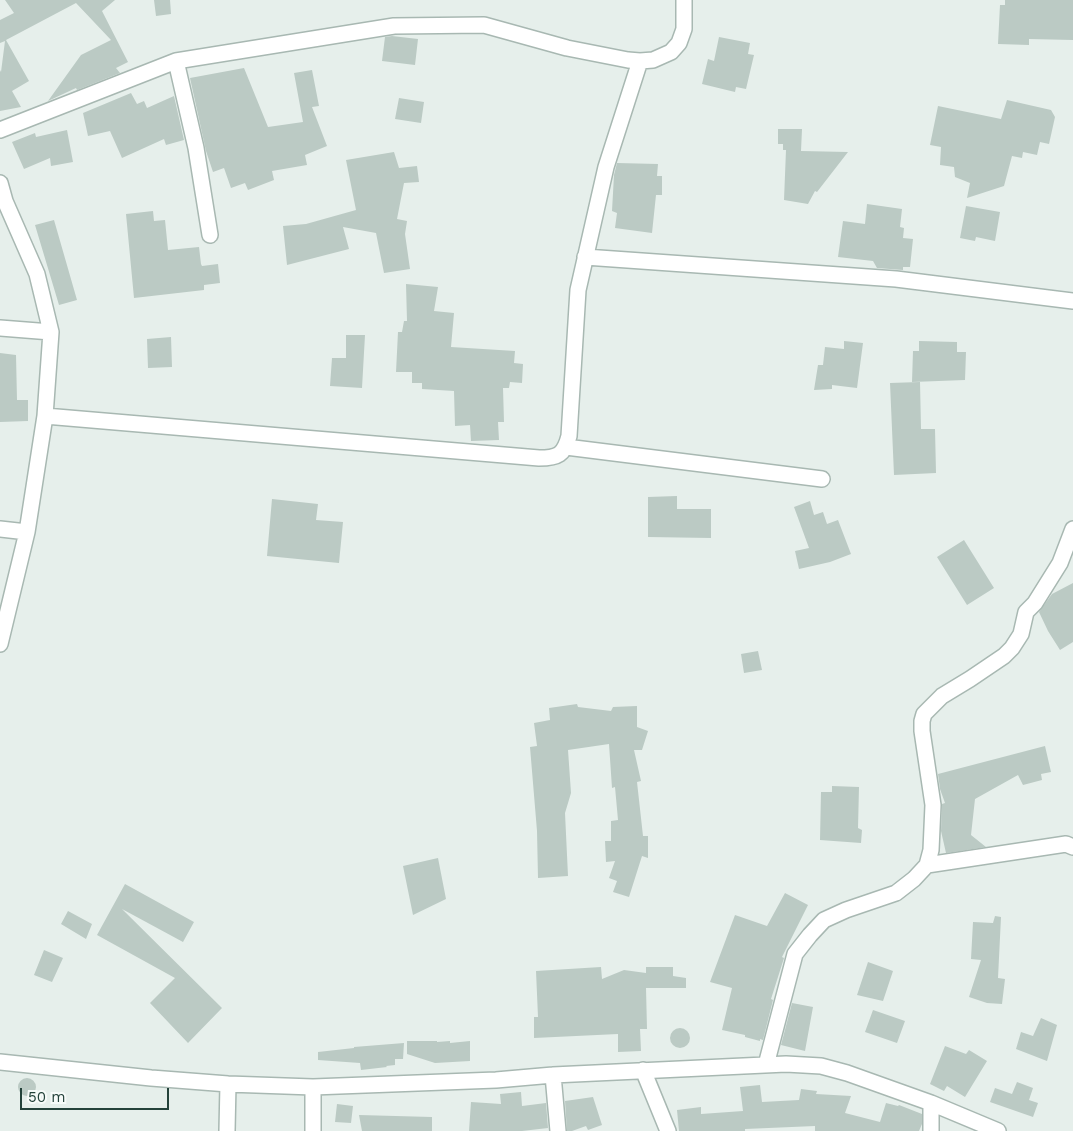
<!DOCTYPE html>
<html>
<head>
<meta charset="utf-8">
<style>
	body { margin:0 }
	#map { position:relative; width:1073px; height:1131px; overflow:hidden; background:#e6efeb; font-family:"Work Sans",sans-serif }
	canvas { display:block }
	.scale { position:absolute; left:20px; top:1088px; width:149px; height:22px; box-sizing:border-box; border:2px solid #24423a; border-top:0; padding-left:6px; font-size:15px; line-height:18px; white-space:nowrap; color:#24423a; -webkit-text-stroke:4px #f7fbf9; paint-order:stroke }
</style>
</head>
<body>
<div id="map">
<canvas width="1073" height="1131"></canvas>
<div class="scale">50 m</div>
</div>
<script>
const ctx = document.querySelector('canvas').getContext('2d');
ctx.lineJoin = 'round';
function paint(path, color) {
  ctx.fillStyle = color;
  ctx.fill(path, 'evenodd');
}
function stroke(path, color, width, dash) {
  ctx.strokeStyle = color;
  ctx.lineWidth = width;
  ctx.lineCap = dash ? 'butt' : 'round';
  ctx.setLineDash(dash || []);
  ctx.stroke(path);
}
const building = new Path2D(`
	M5,0H115L102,11L128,62L116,68L120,73L77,90L76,88L48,101L81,55L111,40L76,3L6,40L29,81L12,91L21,107L0,111V70L1,72L5,41L0,43V20L14,13Z
	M154,0H170L171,14L156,16Z
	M1005,0H1073V40L1029,39V45L998,44L1000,5H1005Z
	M392,36L418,39L415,65L382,61L385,37Z
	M719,37L750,43L748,54L754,55L746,89L736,87L735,92L702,84L708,59L714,61Z
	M244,68L268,127L303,122L294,73L312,70L319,106L312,107L327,146L305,155L307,165L272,171L274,180L248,190L245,183L231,188L224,168L213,172L206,151L190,78Z
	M131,93L137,104L144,101L147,108L174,96L184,140L166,145L164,139L122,158L110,131L88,136L83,113Z
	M399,98L424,102L421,123L395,119Z
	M1007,100L1051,110L1055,117L1049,144L1040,142L1037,155L1023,152L1022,158L1012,156L1004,186L967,198L970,183L955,177L954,167L940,165L941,147L930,145L938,106L1001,119Z
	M778,129H802L801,151L848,152L817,192L815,191L808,204L784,200L786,150H783V144H778Z
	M67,130L73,162L51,166L50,158L24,169L12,142L35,133L36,137Z
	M394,152L399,168L417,166L419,182L404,183L397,219L407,221L405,234L410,269L384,273L376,233L343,227L349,249L287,265L283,226L306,224L356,210L346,160Z
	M617,163L658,164L657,176H662V195H656L652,233L615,228L617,213L612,211L614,175Z
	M867,204L902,209L900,227L904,228L903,238L913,239L910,267H903V270L877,268L873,261L838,257L843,221L865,224Z
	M966,206L1000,212L995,241L976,237L975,241L960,238Z
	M153,211L154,221L165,220L168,250L199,247L201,264L202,266L218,264L220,283L204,285V290L134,298L126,214Z
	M54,220L77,300L59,305L35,225Z
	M406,284L438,287L434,311L454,313L451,347L515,351L514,363L523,364L522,383L510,382L509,388H503L504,422H498L499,440L471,441L470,425L455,426L454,391L422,389V383H412V372H396L398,332H402L404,321H407Z
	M346,335H365L362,388L330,386L332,358H346Z
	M171,337L172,367L148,368L147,339Z
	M844,341L863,343L857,388L832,385V389L814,390L818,365H823L825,347L844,349Z
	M919,341L957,342V352H966L965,380L912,382L913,351H919Z
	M0,353L16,355L17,400H28V421L0,422Z
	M920,382L921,429H935L936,473L894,475L890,383Z
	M677,496V509H711V538L648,537V497Z
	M272,499L318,504L316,520L343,522L339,563L267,556Z
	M810,501L814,515L823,512L827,524L838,520L851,554L830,562L799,569L795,551L809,548L794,507Z
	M964,540L994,588L967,605L937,557Z
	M1073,583V642L1060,650L1048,631L1039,612L1052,594Z
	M758,651L762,670L744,673L741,654Z
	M577,704L578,707L611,711L613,707L637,706V727L648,731L642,750H634L641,781L637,782L643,836H648V858L642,856L629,897L613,892L617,881L609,878L615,861L606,862L605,841H611V821L618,820L615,787L612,788L609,744L568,750L571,793L565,813L568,876L538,878L537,831L530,747L537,746L534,723L550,720L549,708Z
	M1045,746L1051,772L1041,774L1042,780L1023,785L1018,775L975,799L971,835L986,847L946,853L941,831L942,804L945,803L940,789L938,774Z
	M832,786L859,787L858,828L862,830L861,843L820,840L821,792H832Z
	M438,858L446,899L413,915L403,866Z
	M125,884L194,922L183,942L122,909L222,1008L188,1043L150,1003L175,978L97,935Z
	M785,893L808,905L782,957L784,958L771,999L773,1000L763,1040L760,1039V1041L745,1037V1035L722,1030L732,988L710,982L735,915L767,926Z
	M68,911L92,924L86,939L61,924Z
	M995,916L1001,917L998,978L1005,979L1002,1004L987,1003L969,997L981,960L971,959L973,922L993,923Z
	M44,950L63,958L52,982L34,975Z
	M868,962L893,971L883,1001L857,995Z
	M601,967L602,979L624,970L646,973V967H673V976L686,978V988H646L647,1029H640L641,1051L618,1052V1034L534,1038V1017H538L536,971Z
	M792,1003L813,1007L805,1051L781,1045Z
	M873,1010L905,1021L897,1043L865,1032Z
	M1041,1018L1057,1025L1047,1061L1016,1049L1021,1032L1033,1036Z
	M670 1038a10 10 0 1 1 20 0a10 10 0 1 1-20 0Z
	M407,1041H437V1042L450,1041V1043L470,1041V1061L435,1063L407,1054Z
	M404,1043L403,1059H395V1065L386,1066L387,1067L361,1070L360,1063L318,1060V1052L354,1048V1047Z
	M945,1046L966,1054L969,1050L987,1061L965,1097L947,1086L944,1091L930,1084Z
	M18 1087a9 9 0 1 1 18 0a9 9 0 1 1-18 0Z
	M1017,1082L1033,1088L1029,1100L1038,1103L1033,1117L990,1102L995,1088L1012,1094Z
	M760,1085L762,1102L799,1100L801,1089L817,1091L816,1094L851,1096L845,1113L880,1122L886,1103L898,1106L899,1105L922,1114V1124L919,1131H815V1126L745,1129V1131H679L677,1110L701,1107V1114L743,1111L740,1087Z
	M521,1092L522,1106L546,1103L548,1128L522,1131H469L471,1102L501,1104L500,1094Z
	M593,1097L602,1125L588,1130L586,1126L572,1131H567L565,1101Z
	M337,1104L353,1106L351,1123L335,1122Z
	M359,1115L432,1117V1131H362Z`);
const minor = new Path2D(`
	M176,61L196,148L210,235
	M0,130L176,61L394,26L484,25L567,48L628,60L640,61L653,60L671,52L679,43L684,29V0
	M0,183L5,201L37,274L51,332L45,416L27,532L0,644
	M585,257L896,279L1073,301
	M0,328L51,332
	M45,416L539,458C558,458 564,455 569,436L578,290L606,167L640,61
	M566,447L822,479
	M0,529L27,532
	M927,865L1066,844L1073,847
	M0,1062L151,1078L228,1084L313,1087L496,1080L553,1075L786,1064L821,1066L847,1073L931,1103L998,1131
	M766,1065L795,954L810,935L824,920L846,910L896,893L914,879L927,865L931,850L933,805L922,731V721L924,714L942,696L970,679L1004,656L1012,648L1021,634L1026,612L1035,603L1060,563L1073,529
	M643,1070L668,1131
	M553,1075L558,1131
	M227,1131L228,1084
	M313,1131V1087
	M931,1131V1103`);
paint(building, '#bbcac4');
stroke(minor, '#a8b8b2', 18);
stroke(minor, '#fff', 15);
</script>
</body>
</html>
